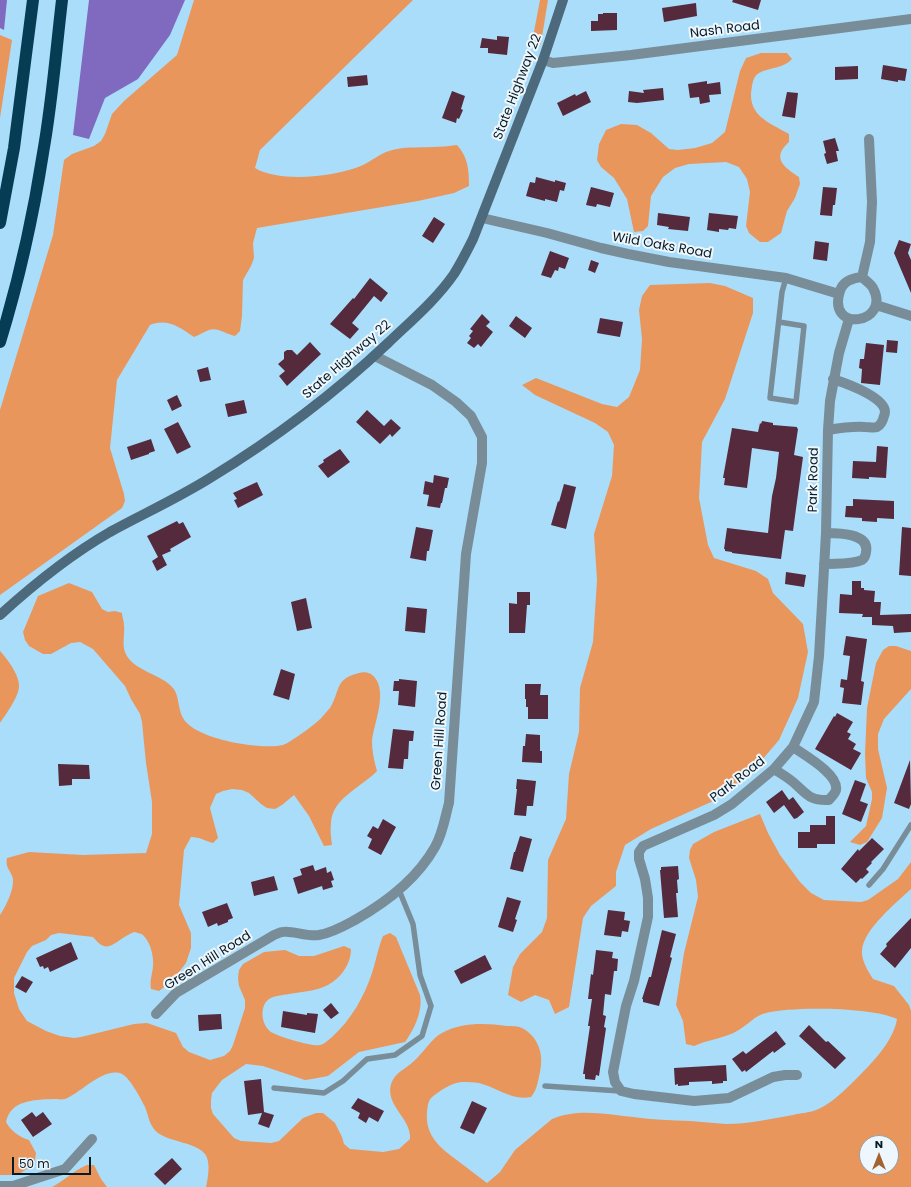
<!DOCTYPE html>
<html>
<head>
<meta charset="utf-8">
<style>
	body { margin:0 }
	#map { position:relative; width:911px; height:1187px; overflow:hidden; background:#aaddfa; font-family:Poppins,sans-serif }
	canvas { display:block }
	.north { position:absolute; left:859px; top:1135px; width:40px; height:40px; box-sizing:border-box; background:#eef7fd; border:1px solid #929fa7; border-radius:50%; rotate:0deg; font-size:11px; font-weight:700; line-height:16px; text-align:center; color:#071b25 }
	.north::after { content:''; display:block; margin:auto; width:14px; height:18px; background:#a56231; clip-path:polygon(50% 0,100% 100%,50% 72%,0 100%) }
	.scale { position:absolute; left:12px; top:1157px; width:79px; height:18px; box-sizing:border-box; border:2px solid #071b25; border-top:0; padding-left:5px; font-size:12px; line-height:14px; white-space:nowrap; color:#071b25; -webkit-text-stroke:3px #eef7fd; paint-order:stroke }
</style>
</head>
<body>
<div id="map">
<canvas width="911" height="1187"></canvas>
<div class="north">N</div>
<div class="scale">50 m</div>
</div>
<script>
const ctx = document.querySelector('canvas').getContext('2d');
ctx.lineJoin = 'round';
function paint(path, color) {
  ctx.fillStyle = color;
  ctx.fill(path, 'evenodd');
}
function stroke(path, color, width, dash) {
  ctx.strokeStyle = color;
  ctx.lineWidth = width;
  ctx.lineCap = dash ? 'butt' : 'round';
  ctx.setLineDash(dash || []);
  ctx.stroke(path);
}
function label(font, color, halo, rows, align = 'center') {
  ctx.font = font + ' Poppins,sans-serif';
  ctx.lineWidth = 4;
  ctx.setLineDash([]);
  ctx.textBaseline = 'middle';
  ctx.strokeStyle = halo;
  ctx.fillStyle = color;
  for (const [text, x, y, turn = 0] of rows) {
    ctx.save();
    ctx.translate(x, y);
    ctx.rotate((+turn || 0) * Math.PI / 180);
    ctx.textAlign = isNaN(turn) ? turn : align;
    if (halo) ctx.strokeText(text, 0, 0);
    ctx.fillText(text, 0, 0);
    ctx.restore();
  }
}
const green = new Path2D(`
	M194,0H413L260,150L255,168C279,183 337,177 363,165C372,161 379,154 389,151C403,146 418,148 432,147C440,147 449,146 457,145C468,157 469,170 469,186L454,193L418,201L257,228L253,243L254,258L251,266L243,280L242,316L240,331L235,336C226,334 217,327 209,330C203,332 200,335 194,337C179,327 168,318 150,325L117,380L110,448L124,494L125,501L122,508L0,595V410L53,235L64,160L72,154L94,146L101,141L105,134L112,114L124,101L177,55Z
	M540,0H548L541,43L538,49L533,44V37Z
	M0,35L12,40L0,118Z
	M761,53H787L792,59C783,69 770,67 759,73C754,76 753,81 752,86C746,115 768,122 789,134V142C771,158 784,167 799,177L800,184L795,198L787,211L781,233L768,242H760L749,233L746,226L750,192L747,179L739,167L726,162L689,164L675,168L663,177L651,196L648,226L643,231L634,232L627,199L614,178L601,167L597,160L599,144L606,130L621,124L637,125L651,133L669,149L678,150L695,148L712,143L725,132L740,71L746,58Z
	M710,283L725,286L753,298V313L725,399L702,442L699,498L708,545L714,558L756,571L768,579L773,593L803,624L808,652L798,698L779,740L750,774L711,802L651,829L625,845L616,872V886L591,906L583,918L569,1007L555,1014L549,1000L535,995L521,1002L508,995L513,967L520,954L542,932L547,918L548,860L566,819L569,774L579,732L580,688L593,642L597,580L594,534L612,476L614,445L608,432L595,423L535,395L522,385L536,378L602,404L617,407L629,397L640,370L642,339L639,310L642,296L650,285Z
	M69,583L92,592L102,609L108,612L115,611L122,613C122,617 124,621 124,625C125,634 122,644 125,652C132,671 162,674 173,688C180,696 177,711 185,721C200,740 261,750 283,745C288,744 319,722 322,717C325,714 327,711 330,708C341,690 334,679 359,673C363,672 367,672 371,674C390,688 374,722 372,741C372,751 374,761 377,771C362,787 332,798 331,823C330,830 331,838 332,845L324,846L309,816L294,795L282,805L275,809L267,808L261,804L249,793L242,790L232,789L223,791L216,794L210,808L218,838L213,843C205,841 200,837 191,837L184,850L179,905L191,933V948L186,963L172,981L159,991L151,989C150,982 151,979 152,973C155,961 152,944 143,935C140,933 137,933 134,932C129,934 124,937 120,940C108,948 104,950 93,937L59,933L51,935L46,940L32,946L27,952L14,978V993L19,1009L27,1021L46,1031L60,1036L74,1038L81,1037L134,1024L147,1023L176,1033L183,1047L189,1052L210,1060L224,1056L230,1051L233,1045L245,1008V1000L239,986L238,978L239,970L243,964L264,952L285,950L299,956H314L344,946L351,949C351,964 341,978 328,985C316,991 302,992 289,994C283,995 274,996 269,999C258,1007 262,1028 273,1033C280,1037 313,1047 320,1045C325,1044 328,1040 332,1037C351,1020 364,997 372,973C376,961 378,948 383,936L390,933L396,937L420,995C423,1011 414,1030 405,1042L359,1052L328,1076L312,1079L305,1080L263,1066L246,1064L222,1080L212,1093L211,1100V1108L213,1114L234,1138L241,1141L257,1142L271,1143L279,1141L303,1118L316,1113H323L335,1123L342,1137L344,1144L350,1149L383,1152L399,1149L410,1139C412,1119 385,1106 391,1084C395,1072 406,1069 414,1061C423,1053 432,1038 442,1033C461,1022 486,1023 507,1026C512,1026 518,1026 522,1028C539,1037 544,1055 540,1072C538,1081 537,1090 531,1097C512,1101 496,1087 479,1083C474,1082 468,1082 463,1082C453,1082 443,1089 436,1094C428,1099 428,1104 427,1112C425,1137 441,1148 458,1161C468,1168 477,1176 487,1183L500,1172L515,1150L552,1119C577,1108 606,1114 633,1117C652,1120 671,1120 690,1121C702,1122 714,1123 726,1124C748,1124 771,1119 793,1115C800,1113 809,1113 816,1110C832,1104 849,1086 861,1074C875,1060 894,1039 897,1019C874,1007 791,1006 766,1013C755,1015 747,1026 737,1031C725,1038 707,1040 694,1046L686,1044L683,1021L676,1005L684,953L698,897L696,880L689,858L690,850L693,844L714,832L760,814L768,833L780,855L800,882L811,893L824,900L861,902L868,900L898,879L911,862V889C896,903 864,929 862,950C861,960 868,971 873,979L894,986L909,1005L911,1011V1187H206C208,1178 211,1162 205,1154C195,1141 163,1142 154,1129C149,1123 148,1114 145,1107C141,1099 130,1078 122,1074C104,1066 80,1094 65,1099C61,1100 56,1099 53,1099C33,1100 11,1100 6,1122C11,1131 19,1137 29,1140L36,1153L35,1160L31,1166L18,1175H0V915C6,906 14,890 13,879C11,870 5,869 7,858L29,852L83,855L146,853L152,834V802L146,763L142,722L140,714L131,699L125,686L93,649L80,642L71,643L51,654H43L29,646L25,640L23,632L38,596ZM867,1143H891V1167H867Z
	M889,646H896L911,651V689L884,719L878,734V749L887,788L882,818L867,842L860,845L850,842L866,826L872,799V792L866,778L865,754L867,708L876,663L883,650Z
	M0,651C7,659 20,675 19,687C18,698 6,714 0,723Z
	M87,1165H94L101,1179L107,1187H52C64,1181 74,1170 87,1165Z`);
const water = new Path2D(`
	M0,0H7L4,30L0,28Z
	M89,0H185L170,35L138,79L105,98L89,139L73,135Z`);
const building = new Path2D(`
	M733,0H761L758,10L732,2Z
	M696,3L697,16L664,22L662,8Z
	M603,13H617V30L591,31V21H598V14H603Z
	M497,36L509,37L507,55L488,53V48H480L482,38L497,40Z
	M883,65L907,69L905,81L898,80V82L881,79Z
	M858,66V79L835,80V67Z
	M367,75L368,85L348,87L347,77Z
	M707,81V84L720,82L721,94L709,95L710,102L700,104L699,97L690,98L688,84Z
	M663,88L664,100L637,103L628,102L629,91L644,93L643,90Z
	M452,91L465,96L461,109L463,110L459,119L457,118L456,123L442,118Z
	M586,91L591,102L563,116L557,103L575,94L576,96Z
	M787,92L798,93L795,118L782,116Z
	M835,138L839,151H836L838,161L827,164L824,154L826,153L823,141Z
	M536,177L555,182V180L566,183L564,191L560,190L557,202L545,199V201L526,196L530,182L535,183Z
	M591,187L614,193L610,207L597,204L596,207L586,205Z
	M823,187L837,188L835,205H833L832,216L820,215Z
	M658,213L690,217L688,231L668,229L669,227L657,225Z
	M709,213L738,216L736,229L729,228L728,230L719,229V232L707,230Z
	M434,217L445,224L433,243L422,236Z
	M899,240L911,244L908,253L911,260V293L894,253Z
	M815,241L829,243L827,261L813,259Z
	M550,251L569,258L565,269L559,267L558,271L555,270L551,278L541,275Z
	M591,260L599,263L595,273L588,270Z
	M370,278L388,293L381,302L374,296L352,323L359,329L350,339L330,324L353,298L354,299Z
	M482,314L490,322L486,326L493,332L481,347L478,344L474,348L467,343L471,338L469,336L473,331L470,329Z
	M516,316L532,328L525,338L509,326Z
	M600,318L623,322L620,337L597,333Z
	M887,340L898,341L897,353L886,352Z
	M310,342L321,354L287,386L279,376L285,371L278,364L284,359V352L287,350H292L297,355Z
	M866,343L884,345L880,385L861,383L862,369L859,368L860,359H864Z
	M208,367L211,380L200,382L197,370Z
	M177,395L182,406L172,411L167,400Z
	M244,400L247,413L228,417L225,404Z
	M367,410L384,426L391,419L401,428L392,437L390,434L380,444L356,422Z
	M762,421L773,423V425L797,427V428L798,429L794,455L803,457L793,531L785,530L781,559L732,553V552L725,551V549H724L727,528L768,533L772,496L776,478L779,452L752,448L747,488L724,485L725,478H723L732,428L758,432L760,423L761,424Z
	M178,422L191,447L177,454L164,429Z
	M151,439L155,451L149,453V454L131,460L127,447Z
	M877,446L888,447L886,478L869,477V479L852,478L853,461L876,462Z
	M340,449L350,462L328,478L318,466L324,462L323,460Z
	M434,475L449,478L447,488H445L442,503H441L440,508L427,506L429,495L423,494L425,481L433,483Z
	M257,482L263,495L238,508L234,500L237,499L233,493Z
	M564,484L576,487L566,529L551,525L558,501L559,502Z
	M853,499L894,501V519L877,518V522L862,521V518L845,517L846,506H853Z
	M177,521L179,524L183,522L191,537L170,549L171,551L162,555L167,565L157,571L152,561L158,557L147,536Z
	M416,527L433,530L429,551H427L426,561L410,558Z
	M902,527L911,528V576L899,575Z
	M786,572L806,575L804,587L785,584Z
	M852,581H861V588H864V590L875,591L874,602H881L880,615L911,614V632L894,633L893,626L872,625V617H862L863,614L839,613L840,594L852,595Z
	M517,592H530V605H527L525,633H509V603L517,604Z
	M306,598L312,628L297,631L291,602Z
	M407,607L427,609L425,633L405,631Z
	M846,636L867,639L861,681L864,682L861,705L842,703L844,688L840,687L841,679L847,680L850,656L843,655Z
	M281,669L295,674L289,700L273,695Z
	M399,679L417,681L415,707L398,705L399,691H393L394,681H399Z
	M525,684H541L540,695H548V719H528V707H526V699H525Z
	M837,713L853,722L847,732L851,734L848,739L856,744L853,749L861,753L851,770L815,749L834,716L835,717Z
	M393,729L414,731L413,741H409L408,759H404L403,769L388,768Z
	M526,734L540,735V751H542V763L522,762L523,746H525Z
	M910,760L911,804L909,809L894,803Z
	M58,764L89,765L90,779H72V785L59,786Z
	M517,779L536,781L533,806H527L526,816L514,815L517,789H516Z
	M855,780L866,784L860,801L868,804L861,822L842,814Z
	M782,790L789,800L793,797L804,812L797,818L794,819L784,805L774,813L766,802Z
	M826,816H835V844H817V848H798V832H810V825H826Z
	M383,819L396,827L381,855L368,848L372,839L367,836L373,826L378,829Z
	M520,836L532,839L523,872L510,869L514,852H515Z
	M872,838L884,849L871,862L872,863L866,869L869,872L862,879L861,878L856,883L841,869L858,849L859,851Z
	M313,865L315,871L326,867L327,873L331,871L334,880L331,881L333,887L323,890L322,886L298,894L293,878L302,875L300,869Z
	M678,866L679,879L677,880L678,893H676L678,917L664,918L660,870H661V867Z
	M274,876L278,890L254,896L251,882Z
	M507,897L521,901L515,919L517,920L513,932L498,927Z
	M227,903L233,918L228,920V922L218,926L217,923L208,927L202,912Z
	M608,910L625,912L624,920L630,921L628,932L622,931L621,937L604,935Z
	M911,918V948L895,968L880,954L887,946L886,944Z
	M662,930L676,934L670,957L672,958L659,1006L643,1002V999H642L649,977H651Z
	M71,942L78,959L50,972L48,967L44,969L43,966L40,967L36,958Z
	M596,950L613,952L612,958L618,959L617,971H614L611,995L605,994L603,1015L606,1016L604,1027L606,1028L599,1076L596,1075L595,1080L585,1079V1074H583L590,1026H588L592,999H588L591,974L593,975Z
	M485,955L492,969L461,984L454,971Z
	M22,976L33,982L26,993L15,987Z
	M331,1003L339,1013L331,1019L323,1010Z
	M283,1011L307,1015V1013L318,1014L315,1033L281,1027Z
	M221,1014L222,1029L199,1031L198,1015Z
	M809,1025L826,1042L828,1041L846,1058L835,1069L799,1036Z
	M776,1031L786,1044L774,1053L773,1051L746,1072L745,1070L742,1072L732,1059L743,1051L746,1054Z
	M726,1065L727,1081H723V1083L712,1084V1081L689,1082V1085L678,1086V1084L675,1085L674,1068Z
	M261,1079L264,1112L274,1115L269,1128L258,1124L262,1113L248,1115L244,1081Z
	M358,1098L384,1111L378,1122L369,1117L366,1123L358,1118L360,1113L351,1108Z
	M472,1101L487,1108L474,1134L460,1128Z
	M32,1112L36,1117L43,1112L52,1124L33,1137L21,1120Z
	M172,1158L182,1169L165,1185L154,1174Z`);
const lane = new Path2D(`
	M779,322L804,326L796,402L770,398L782,292L786,278
	M869,885L883,869L911,825
	M545,1086L620,1091
	M274,1088L324,1093L343,1081L367,1059L395,1055L422,1036L431,1006L420,975L413,924L399,890`);
const street = new Path2D(`
	M543,60L553,63L631,55L911,19
	M482,218L547,233L601,248L628,254L669,262L786,278L839,294
	M862,277L870,242L872,202L869,139
	M862,277C865,280 871,284 873,288C892,324 826,334 840,291C843,281 852,278 862,277Z
	M876,305L911,316
	M828,430C840,428 853,426 865,427C869,427 874,428 877,427C881,425 883,420 884,416C892,399 845,383 833,379
	M824,564C835,563 851,565 862,560C864,559 866,555 866,552C870,533 837,533 826,533
	M774,769C780,773 787,777 793,782C807,794 809,801 829,800C831,797 835,794 836,790C839,774 804,755 793,747
	M156,1014L176,993L274,935C277,934 280,932 283,932C291,930 307,937 319,935C332,933 344,926 355,920C387,902 417,879 435,847C443,833 445,817 449,803L466,554L482,463V437L471,416L456,402L432,385L375,356
	M797,1075H785L773,1077L729,1098L694,1101L634,1094L621,1091L615,1082L613,1072L626,1006L634,981L648,917V898L645,879L639,859V852L643,846L714,815L732,804L774,769L793,747L814,702L819,656L822,604L826,533L828,430L830,401L839,353L849,319
	M0,1186H13L65,1169L92,1139`);
const secondary = new Path2D(`
	M0,615C34,584 70,555 110,532C143,514 178,498 210,478C274,439 334,394 388,343C411,321 436,300 454,274C461,263 467,251 473,239L543,60L563,0`);
const highway = new Path2D(`
	M0,223L14,148L33,0
	M0,342C19,280 33,217 43,153C52,103 56,51 62,0`);
const streetNames = [
	["Nash Road",725,30,-7],
	["State Highway 22",518,87,-69],
	["Wild Oaks Road",662,246,10],
	["State Highway 22",347,360,-41],
	["Park Road",814,480,-89],
	["Green Hill Road",440,741,-86],
	["Park Road",738,780,-38],
	["Green Hill Road",208,961,-32]
];
paint(green, '#e9965c');
paint(water, '#806abf');
paint(building, '#542a3c');
stroke(lane, '#798d99', 5.5);
stroke(street, '#798d99', 10);
stroke(secondary, '#4c6a7c', 10);
stroke(highway, '#073d54', 12);
label('13px', '#071b25', '#eef7fd', streetNames);
</script>
</body>
</html>
